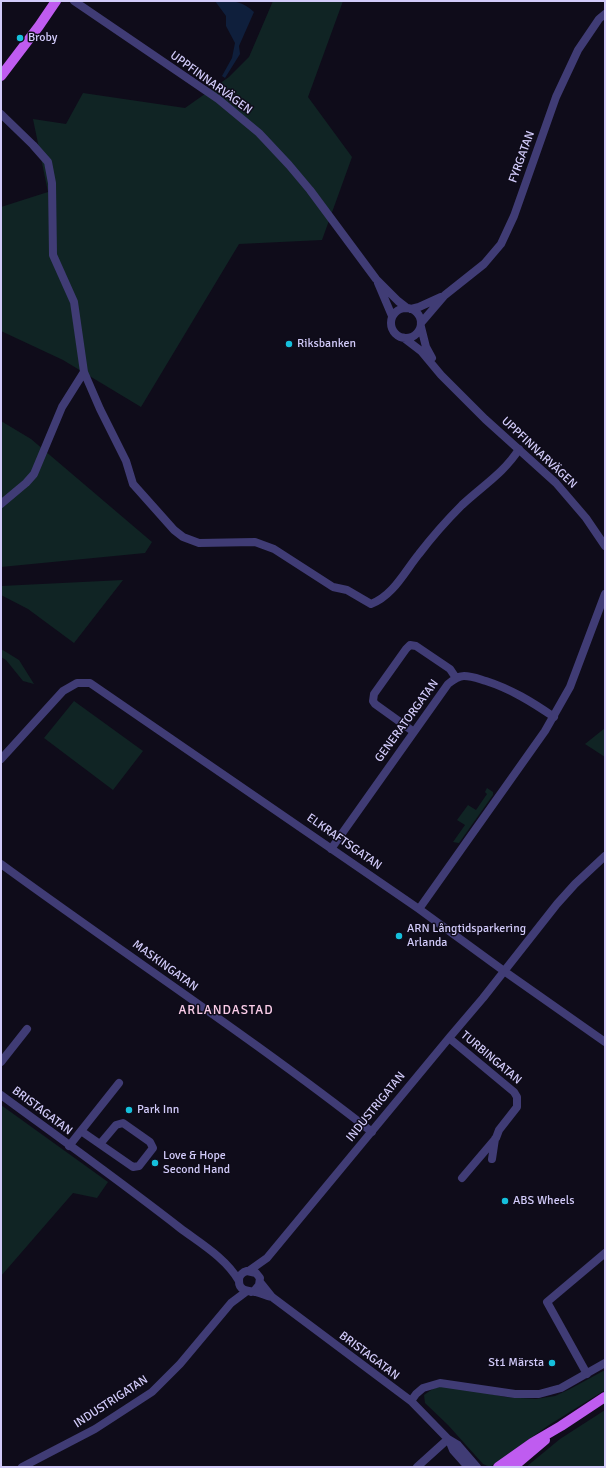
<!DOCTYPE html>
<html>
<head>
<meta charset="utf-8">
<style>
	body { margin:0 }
	#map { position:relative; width:606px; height:1468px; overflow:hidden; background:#0f0c1a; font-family:Signika,sans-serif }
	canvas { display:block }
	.frame { position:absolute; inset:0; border:2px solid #d2cbfa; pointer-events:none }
</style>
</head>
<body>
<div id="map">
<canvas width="606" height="1468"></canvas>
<div class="frame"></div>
</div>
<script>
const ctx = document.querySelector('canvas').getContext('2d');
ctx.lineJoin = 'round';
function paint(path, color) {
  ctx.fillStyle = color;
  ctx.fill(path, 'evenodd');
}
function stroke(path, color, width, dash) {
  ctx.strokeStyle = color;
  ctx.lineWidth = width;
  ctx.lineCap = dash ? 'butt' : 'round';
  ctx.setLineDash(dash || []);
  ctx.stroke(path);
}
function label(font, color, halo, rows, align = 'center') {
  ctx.font = font + ' Signika,sans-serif';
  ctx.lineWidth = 3;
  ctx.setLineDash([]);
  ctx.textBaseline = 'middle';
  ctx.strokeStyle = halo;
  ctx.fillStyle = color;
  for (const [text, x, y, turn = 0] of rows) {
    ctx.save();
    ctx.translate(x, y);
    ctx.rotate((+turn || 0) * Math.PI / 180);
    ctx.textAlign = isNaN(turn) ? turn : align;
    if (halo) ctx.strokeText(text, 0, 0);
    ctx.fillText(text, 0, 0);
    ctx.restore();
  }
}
const green = new Path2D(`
	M273,1H343L308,97L352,157L322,240L239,244L141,407L63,360L1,331V207L48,192L33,119L66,124L83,93L185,108L229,77L249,57Z
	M1,421L31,439L152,542L145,553L1,567Z
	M123,580L74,643L28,609L1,595V586Z
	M1,649L19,660L34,684L23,681L6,660L1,657Z
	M74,701L143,751L113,790L44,738Z
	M605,728V757L585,744Z
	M487,788L493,792V795L459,843L453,842L465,825L457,820L468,805L476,810L487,794L485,792Z
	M1,1105L108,1182L97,1198L73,1193L1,1276Z
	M605,1370V1390L549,1425L490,1467L483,1464L448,1425L425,1403L424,1395L434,1388L450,1385L505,1397L536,1399L555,1396L570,1389Z
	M605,1410V1467H526L560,1439Z`);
const water = new Path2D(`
	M215,1C233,1 241,0 254,12L239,46L240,54L225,78L222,76L232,58L235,43L226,26V16Z`);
const minor = new Path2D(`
	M74,1L218,99L259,133L289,165L310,190L376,279L398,301L407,308
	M1,114L33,145L48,162L52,183L53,255L74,302L84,372L100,409L126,461L133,484L174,530L183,537L199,543L255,542L274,549L333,587L347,590L371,604C393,596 405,571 419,554C432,537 447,520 462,505C481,487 505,472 519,449
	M378,283L392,316
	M391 323a15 15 0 1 1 30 0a15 15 0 1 1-30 0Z
	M411,309L419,307L441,297
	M421,323L445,295L484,264L501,244L514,216L556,97L578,50L599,19L605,14
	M421,327L426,347L432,358
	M404,338L421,351L441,375L485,419L556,483L586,518L605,546
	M1,504L26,483L34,474L62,407L84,372
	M414,732L375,704L373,701L374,694L406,649L410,645L416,646L450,669L456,678
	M1,759L63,691L77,683H90L419,909L504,971L605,1042
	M331,849L448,684C453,680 458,676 464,676C472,676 479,679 486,681C511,689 532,702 554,717
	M1,864C124,954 252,1038 372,1132
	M419,909L545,731L570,687L605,594
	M449,1038L514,1092L517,1097V1107L499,1130L496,1138L462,1178
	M1,1062L27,1029
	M1,1095C61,1139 121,1182 180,1228C200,1243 226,1258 239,1281
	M81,1131L133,1167L139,1166L153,1148L150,1142L123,1123L116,1125L100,1144
	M69,1146L119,1083
	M492,1159L495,1139
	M250,1270L267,1258L449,1038L483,998L557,904L575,884L605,856
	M260,1282L272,1297L411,1401L448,1439L458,1445L477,1467
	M251,1292L254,1291L259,1285L260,1278L256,1273L247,1271C243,1272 239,1275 239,1280C238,1291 248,1291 256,1292C261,1293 266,1296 272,1297
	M587,1374L547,1302L605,1253
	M411,1401L416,1394L423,1388L440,1383L515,1394H539L561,1388L605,1363
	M449,1440L453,1450L468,1467
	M22,1467L95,1429L152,1392L180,1364L231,1303L247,1291
	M417,1467L448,1439`);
const major = new Path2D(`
	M1,76L39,26L56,1
	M498,1467L532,1443L561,1426L605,1397
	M513,1467L545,1440`);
const markers = [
	[20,38,4,"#15c0dc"],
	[289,344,4,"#15c0dc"],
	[399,936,4,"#15c0dc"],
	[129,1110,4,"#15c0dc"],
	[155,1163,4,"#15c0dc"],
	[505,1201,4,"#15c0dc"],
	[552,1363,4,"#15c0dc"]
];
const poiNames = [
	["Broby",28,38],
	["Riksbanken",297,344],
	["ARN Långtidsparkering",407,929],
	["Arlanda",407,943],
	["Park Inn",137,1110],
	["Love & Hope",163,1156],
	["Second Hand",163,1170],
	["ABS Wheels",513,1201],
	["St1 Märsta",544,1363,"right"]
];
const streetNames = [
	["UPPFINNARVÄGEN",211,83,36],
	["FYRGATAN",522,157,-70],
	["UPPFINNARVÄGEN",539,453,43],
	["GENERATORGATAN",407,721,-54],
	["ELKRAFTSGATAN",344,842,35],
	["MASKINGATAN",165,966,36],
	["TURBINGATAN",491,1058,40],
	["INDUSTRIGATAN",376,1107,-51],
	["BRISTAGATAN",42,1111,37],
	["BRISTAGATAN",369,1356,37],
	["INDUSTRIGATAN",111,1402,-33]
];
const neighbourhoodNames = [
	["ARLANDASTAD",226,1011]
];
paint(green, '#102424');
paint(water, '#0f1f3c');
stroke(minor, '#403c75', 8);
stroke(major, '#bf5cf0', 10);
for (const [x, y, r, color] of markers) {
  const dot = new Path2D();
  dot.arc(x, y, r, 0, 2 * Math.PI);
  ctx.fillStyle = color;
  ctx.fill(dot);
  stroke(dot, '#0f0c1a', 1.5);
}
label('12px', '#d2cbfa', '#0f0c1a', poiNames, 'left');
label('12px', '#d2cbfa', '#0f0c1a', streetNames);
ctx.letterSpacing = '1px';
label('13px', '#facde8', '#0f0c1a', neighbourhoodNames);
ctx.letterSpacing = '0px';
</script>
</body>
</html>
